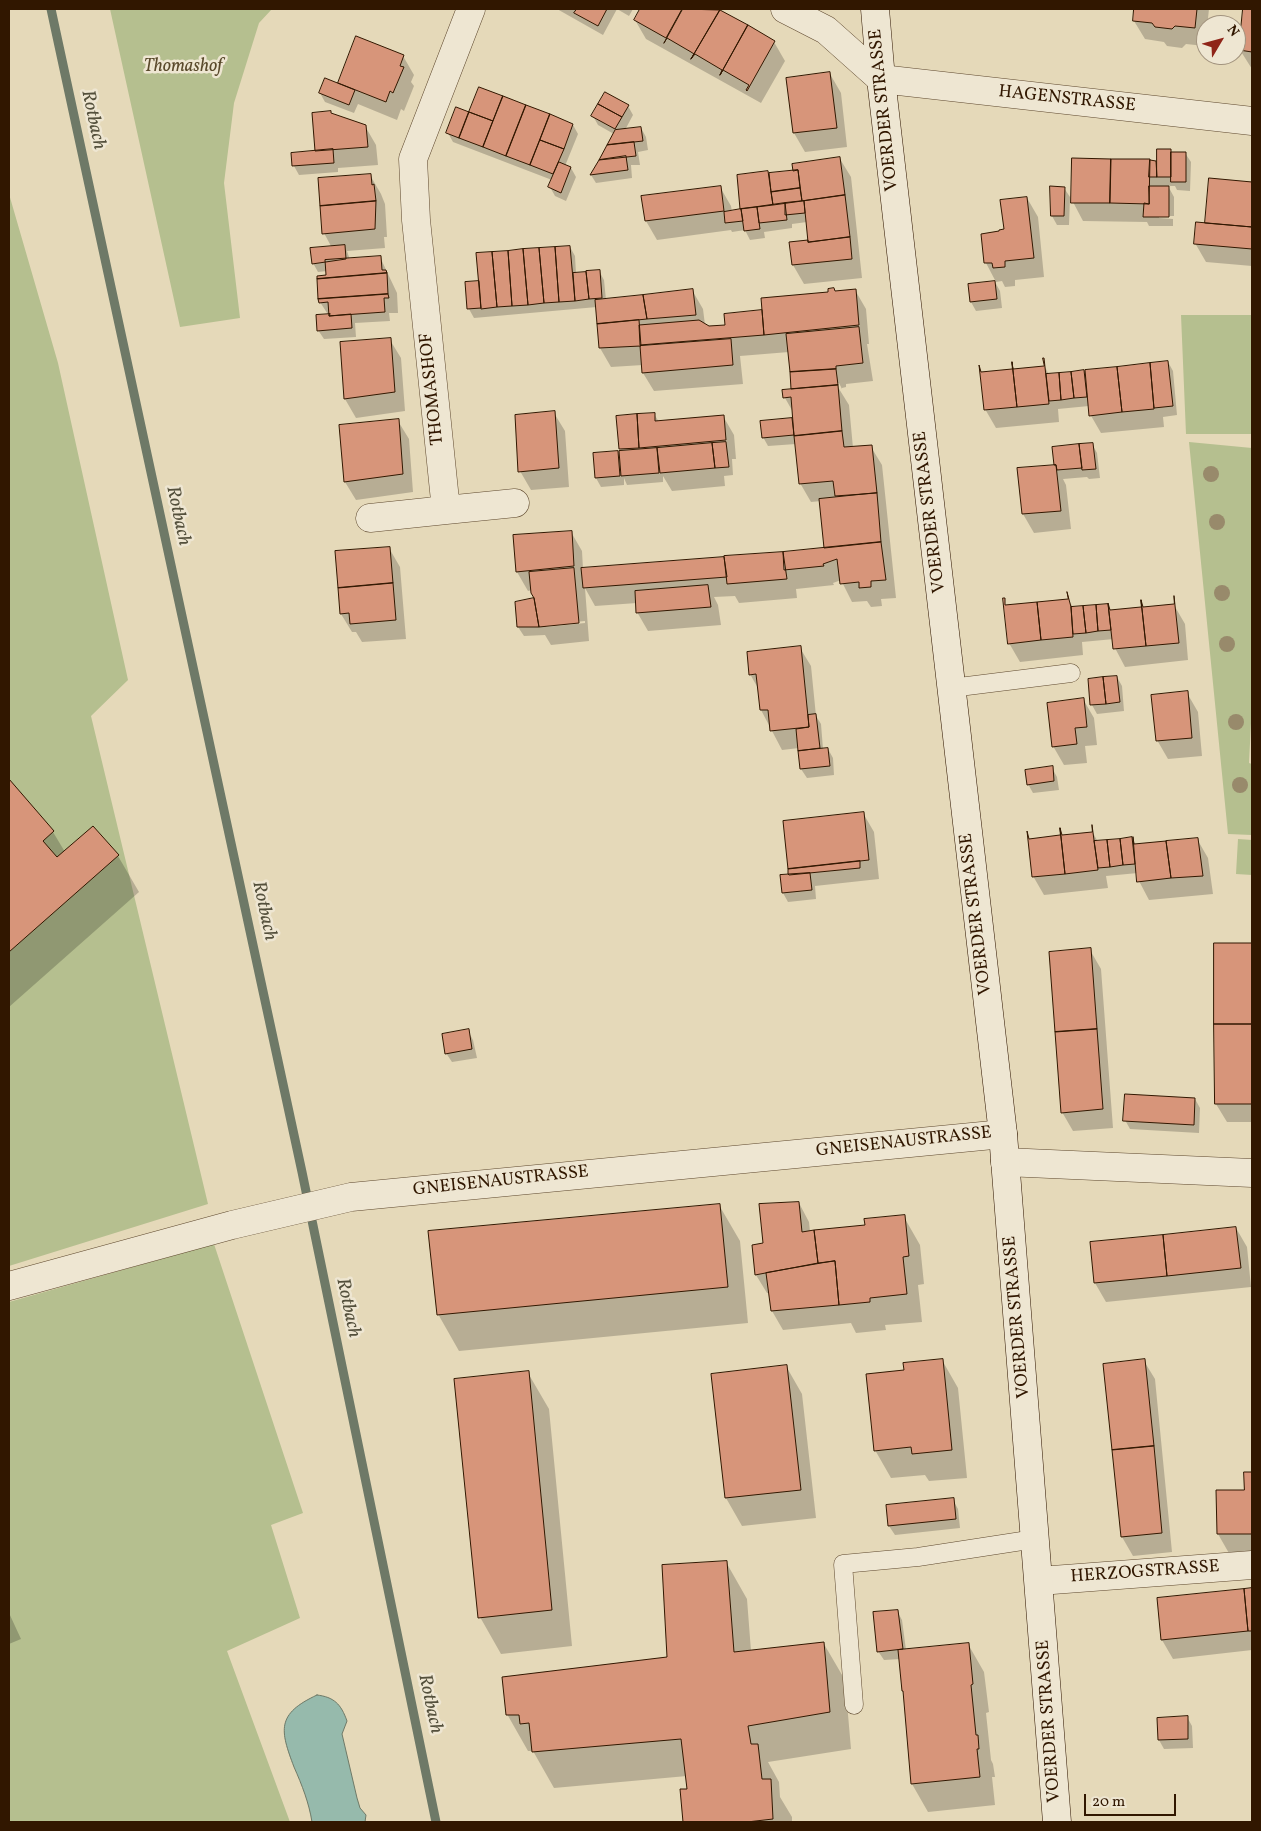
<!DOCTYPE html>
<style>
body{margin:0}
#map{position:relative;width:1261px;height:1831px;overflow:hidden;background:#e5d9b9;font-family:Vollkorn,serif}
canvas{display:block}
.frame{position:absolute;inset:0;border:10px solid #311700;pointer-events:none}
.north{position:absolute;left:1196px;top:15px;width:50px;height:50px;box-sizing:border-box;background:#eee6d2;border:1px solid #a2937e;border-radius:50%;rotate:53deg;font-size:14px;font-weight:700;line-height:20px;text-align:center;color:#311700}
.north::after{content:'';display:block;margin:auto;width:18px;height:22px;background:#8f2418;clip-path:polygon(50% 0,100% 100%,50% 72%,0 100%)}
.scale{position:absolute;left:1084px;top:1794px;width:92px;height:22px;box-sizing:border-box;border:2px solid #311700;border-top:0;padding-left:6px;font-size:15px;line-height:18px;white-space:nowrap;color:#311700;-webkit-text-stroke:4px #eee6d2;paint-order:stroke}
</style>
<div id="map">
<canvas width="1261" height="1831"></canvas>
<div class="frame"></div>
<div class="north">N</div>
<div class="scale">20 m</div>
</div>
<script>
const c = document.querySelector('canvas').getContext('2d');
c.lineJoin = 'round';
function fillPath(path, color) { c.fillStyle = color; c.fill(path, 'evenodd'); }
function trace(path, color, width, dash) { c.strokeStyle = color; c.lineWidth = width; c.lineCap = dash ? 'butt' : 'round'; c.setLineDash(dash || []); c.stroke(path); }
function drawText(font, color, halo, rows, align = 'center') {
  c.font = font + ' Vollkorn,serif'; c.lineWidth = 5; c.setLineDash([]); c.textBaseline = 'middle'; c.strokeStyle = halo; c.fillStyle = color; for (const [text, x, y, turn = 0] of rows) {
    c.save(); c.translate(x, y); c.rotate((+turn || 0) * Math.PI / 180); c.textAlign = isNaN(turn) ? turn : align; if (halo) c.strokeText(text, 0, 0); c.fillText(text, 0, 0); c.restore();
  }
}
const green = new Path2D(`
 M110,9h162l-13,14 -25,80 -10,80 16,135 -60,9z
 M9,194l49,169 70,317 -37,36 117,488 -199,62z
 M1181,315h71v119h-66z
 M1189,442l63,6v255l-3,60 3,1v71l-24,-1z
 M1238,839l14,1v35l-16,-1z
 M214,1244l89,269 -32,12 29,93 -73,33 63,171h-281v-520z`);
const water = new Path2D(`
 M317,1695c17,2 24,9 30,26l-5,13 15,64 3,10 6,7 -1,7h-53c-3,-19 -10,-37 -18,-55 -14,-37 -18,-53 23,-72z`);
const shadow = new Path2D(`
 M557,9h76l-4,7 -12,-7 -14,26z
 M642,9h73l59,33 11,19 -24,42 -115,-64 -11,-19z
 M1136,9h73l-4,37 -19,-2 -4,4 -15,-2 -3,-4 -19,-3 -11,-18z
 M1244,9h8v60l-12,-19z
 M403,56l11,19 -3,7 3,4 -10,25 -3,-2 -4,11 -39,-16 -4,9 -29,-11 -5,-9 21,-7 -2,-3z
 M830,74l11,19 6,54 -42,5 -11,-19 -6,-54z
 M480,88l93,37 5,9 -13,32 6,2 5,9 -10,24 -11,-5 -5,-9 2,-7 -99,-38 -5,-9 22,-19z
 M628,106l5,9 -8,15 16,-2 5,9 2,13 -10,2 2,13h-9l1,13 -36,5 -5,-8 23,-41 -16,-9 -5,-9z
 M331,114l34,12 11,19 2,20 -40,3v4l-39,3 -5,-9 -2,-12 25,-2z
 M1170,151l1,2h14l6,9 -1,29 -13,-1 -2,-4h-7l6,11v19h-15v2l14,1v7h-24l-2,-4 -64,-1 -10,-19 76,-41 9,1z
 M840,159l11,18 11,101 -58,6 -11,-19 -2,-21 18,-3 -2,-19 -15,2v4l-28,4 1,6 -15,2 -5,-10 -13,2 -1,-2 -74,10 -11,-19 74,-34 11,19 1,6 11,-2 -1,-2 26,-35v1l26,-2 -1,-7z
 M370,175l11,19 4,10 2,33h-3l1,11 -38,3 3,9 30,-3 17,36 1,20h-9l1,8 -35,2 1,14 -32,2 -6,-9 11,-14 -9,-14 7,-26v-5l-9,1 -5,-9 19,-15 -8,-15z
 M1210,179l42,4v83l-46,-4 -11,-19 11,-19z
 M1064,188l6,9 -1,28h-12l-5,-9z
 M1027,198l11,19 6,60 -29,3v6l-10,1 -3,-6 -6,1 -10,-19z
 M570,247l5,9 1,18 23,-3 5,9 2,20 86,-10 11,19 2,16 4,2 17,-1 38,-15 71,-19 20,-2 11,19 3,35h-2l6,37 -27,3v3l-4,1v1l-3,-6 -3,1 13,21 4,43 18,-1 11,18 14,133 -15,1 1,7 -11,1 -4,-6 -15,1 -11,-22 -8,3 1,2 -38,4 1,9 -58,5 -4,-7 -21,1 4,8 3,20 -73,6 -11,-19v-9l-42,3 -10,-18 4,53 -38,4 -6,-10 -21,1 -6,-9 18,-28 -4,-9 -4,1 -11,-19 -3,-36 57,-4 11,19 1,18 242,-20 -4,-48 -10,1 -11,-19 -4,-39 -28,2 -5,-9 28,-18 3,5 -1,-12 -8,-14 8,-8 -4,-38 -49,4 3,28 -89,7 -11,-18v-8l-32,2 -11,-19 -3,-41 -123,11 -5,-9 -3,-26 14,-1zM585,621v2l-39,4v-2z
 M995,282l5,9 2,17 -26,3 -5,-9z
 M390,340l11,18 4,53 -49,7 -11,-19 -4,-55z
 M1168,362l5,9 4,44 -14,2 1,10 -63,6 -11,-19 -1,-8 -31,3 1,13 -63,6 -11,-19 60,-42 4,8z
 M554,413l11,18 4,56 -38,3 -11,-19z
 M654,414l5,8 64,-6 11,19 2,24h-4l1,16 -9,1 1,10 -53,5 -9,-15v6l-36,3 -3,-7v7l-23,2 -5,-9 -2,-23 23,-3 4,7 1,-7 -2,-3z
 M398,421l11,18 4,53 -57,8 -11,-18z
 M1092,444l5,9 3,25 -11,1 -2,-2 -24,2 3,6 5,44 -37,4 -11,-19 32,-48 -2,-18z
 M389,548l11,19 6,72 -44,3 -6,-10h-4l-11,-18z
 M1069,600l4,8 35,-3 3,6 63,-6 11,19 3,36 -63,7 -10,-19 -1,-9 -32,3 1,13 -63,7 -11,-19z
 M800,648l11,18 5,50 5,8 2,25h5l5,9 1,17 -27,3 -6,-9 -2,-21 -17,2 -21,-40 -2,-20 -9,-16z
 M1117,677l5,9 2,25 -27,3 -5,-9z
 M1187,693l11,19 4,44 -34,3 -11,-19z
 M1083,699l11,19 3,27 -12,1 2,17 -23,2 -11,-19z
 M1052,768l5,9 2,13 -26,3 -5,-9z
 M9,781l44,51 12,20 53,4 21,36 -130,115z
 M863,813l11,19 5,47 -64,7 1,13 -28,3 -5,-9 7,-18z
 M1093,833l5,9 34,-3 4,6 61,-6 11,19 5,36 -64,6 -10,-19 -1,-8 -32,3 2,12 -64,7 -11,-19z
 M1215,944l37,1v177h-25l-11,-18z
 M1090,950l11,19 12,159 -40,3 -11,-19z
 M468,1031l5,9 4,18 -25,4 -6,-9z
 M1195,1099l5,9 -1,25 -69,-4 -5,-9z
 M799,1203l10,19 1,10 56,-6 38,-9 16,28 4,39 -6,1 4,37 -37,3 1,5 -30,3 -5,-10 -68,7 -11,-19 -2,-18h-3l-11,-18 9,-31z
 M719,1205l21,36 8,82 -289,28 -21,-37z
 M1236,1228l11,19 4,40 -145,15 -11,-19 -4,-40z
 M942,1360l16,28 9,90 -38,3 -4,-6 -34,3 -16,-28 30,-79z
 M1144,1361l11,18 17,173 -39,4 -11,-19z
 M786,1366l16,28 14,124 -74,8 -16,-28 -14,-123z
 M528,1373l21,36 23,237 -71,8 -21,-37z
 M1245,1473h7v89h-18l-16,-28 -1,-42 28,-1z
 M953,1500l5,9 2,19 -65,7 -6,-9z
 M726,1562l21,37 4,52 73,-7 21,36 6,69 -83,13 11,20 1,15 12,20v5h-108l-2,-32h7l-2,-14 -133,12 -21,-37h-5l-21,-37 162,-56z
 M1252,1589v61l-79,9 -11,-19 -4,-41z
 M897,1611l5,9 4,30 62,-6 16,28 5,40 -3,1 5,47 2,4 2,13h-3l3,28 -67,7 -16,-28 -7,-90 -2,-3 -3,-32 -16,1 -6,-9z
 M9,1613l12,26 -12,5z
 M1187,1717l5,9 1,22 -29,1 -5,-9z`);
const stream = new Path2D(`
 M51,9l251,1163 134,650`);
const building = new Path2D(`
 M577,9h30l-9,17 -24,-13z
 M640,9h42l-16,29 -32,-18z
 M683,9l37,1 -29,49 3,-5 -3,-2 -24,-14 -3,5z
 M1134,9h63l-2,19 -20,-2 -3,3 -17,-2 -3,-4 -19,-2z
 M1243,9h9v43l-13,-2z
 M720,10l28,15 -28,50 2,-5 -27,-16 -4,5z
 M748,25l27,16 -28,50 -1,-1 3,-5 -26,-15 -3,5z
 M356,36l48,19 -4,11 4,1 -11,26 -3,-2 -4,11 -48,-19z
 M830,72l7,56 -44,5 -7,-55z
 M325,78l30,12 -6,15 -30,-12z
 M479,87l24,9 -10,25 -24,-9z
 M605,92l24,13 -7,12 -24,-13z
 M503,96l23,9 -20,51 -23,-9z
 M598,104l24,13 -7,12 -24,-13z
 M526,105l24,9 -20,51 -24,-9z
 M456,107l13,5 -10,26 -13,-5z
 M331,111v2l35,12 2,22 -53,4 -3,-38z
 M469,112l24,9 -10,26 -24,-9z
 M550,114l23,10 -9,25 -24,-9z
 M641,127l2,14 -36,4 8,-15z
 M540,140l24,9 -11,25 -23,-9z
 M634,142l2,14 -37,4 8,-15z
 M333,149l1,14 -42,3 -1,-13z
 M1157,149h14v28h-14z
 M1171,152h15v30h-15z
 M626,156l2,14 -38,5 9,-15z
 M840,157l5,38 -43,6 -4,-31 -5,1 -1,-7z
 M1072,158l39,1 -1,44h-39z
 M1111,159h39l-1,45 -39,-1z
 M1150,160l6,1 1,16h-8z
 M559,162l12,5 -10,26 -13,-6z
 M798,170l2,18 -29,4 -2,-19z
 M768,171l5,34 -33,4 -3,-34z
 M371,174l1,11 2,-1 2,17 -56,5 -2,-28z
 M1209,178l43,4v45l-47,-4z
 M721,186l3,25 -79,10 -4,-25z
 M1050,186l15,1 -1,29h-13z
 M1149,186h20v31h-26l1,-14 5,1z
 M800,188l2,13 -29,4 -2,-13z
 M845,195l5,42 -42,5 -4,-41z
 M1027,197l7,61 -29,3v6l-12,1 -1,-5h-8l-3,-29 18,-3v-1l5,-1 -4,-29z
 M376,201l-1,28 -53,5 -2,-28z
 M804,201l1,12 -20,2v-12z
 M785,203l2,17 -28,3 -2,-16z
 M757,207l3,22 -16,2 -3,-22z
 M741,209l2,12 -18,2 -1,-11z
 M1196,222l56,5v22l-58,-5z
 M850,237l2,22 -60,6 -3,-23 19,-2v2z
 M345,245l1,14 -34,5 -2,-16z
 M570,246l5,55 -16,1 -4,-55z
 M555,247l4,55 -15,1 -5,-55z
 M539,248l5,55 -16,2 -5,-56z
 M523,249l5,56 -16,1 -4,-55z
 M508,251l4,55 -15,1 -5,-55z
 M492,252l5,55 -16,2 -5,-56z
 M381,256l1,14h4l1,3 -70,6v-3l9,-1 -1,-15z
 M600,270l2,28 -13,1 -3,-28z
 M586,272l3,27 -14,2 -2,-28z
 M387,273l1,21 -70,5 -1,-20z
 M479,281l2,27 -14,1 -2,-27z
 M995,281l2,18 -27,3 -2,-18z
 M834,288l1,3 21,-2 3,36 -95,10 -3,-37 67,-6v-3z
 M693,289l3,26 -49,4 -4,-24z
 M388,294l1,4h-5l1,14 -56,4 -1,-14 -9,1 -1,-4z
 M643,295l4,24 -50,5 -2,-24z
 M762,310l2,25 -124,10 -1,-20 60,-5 10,6 16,-1 -1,-11z
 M330,314l-1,2 22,-2 1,14 -35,3 -1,-16z
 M639,320l2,26 -42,2 -2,-24z
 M859,327l4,36 -27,3v3l-46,3 -4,-38z
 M391,338l4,54 -51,7 -4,-57z
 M731,339l2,26 -91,8 -2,-27z
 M1043,358h1l5,46 -32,3 -5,-45 1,7 31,-3z
 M1168,361l5,45 -19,2 -4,-45z
 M1012,362l5,45 -33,3 -5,-45 2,7 31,-3z
 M1150,363l4,46 -32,3 -5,-45z
 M1117,367l5,45 -33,4 -4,-46z
 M836,369l2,16 -47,4 -1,-17z
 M1084,370l3,27 -13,1 -3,-26z
 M1071,372l3,26 -13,2 -2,-27z
 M1059,373l2,27 -12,1 -3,-27z
 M838,385l4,46 -48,5 -3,-39 -8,1 -1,-8z
 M555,411l4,57 -41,4 -3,-57z
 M655,413v8l69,-6 2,25 -87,8 -2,-34z
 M637,414l2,34 -20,1 -3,-33z
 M792,418l2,17 -32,3 -2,-17z
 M399,419l4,55 -59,8 -5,-57z
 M842,431l2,16 28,-2 5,48 -42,3 -2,-15 -34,3 -5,-48z
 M726,442l3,25 -14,1 -3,-25z
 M712,443l3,25 -55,5 -3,-25z
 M1093,443l3,26 -14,1 -3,-26z
 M1079,444l3,24 -25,2 -1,-5h-2l-2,-18z
 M657,448l2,25 -38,3 -2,-25z
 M618,451l2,25 -25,2 -2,-25z
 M1056,465l5,46 -39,3 -5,-46z
 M877,493l4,49 -57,6 -5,-49z
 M572,531l2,35 -58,6 -3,-37z
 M881,542l5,38 -15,1v6l-12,1v-6l-19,2 -3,-25 -14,5 1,2 -40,4 -1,-18z
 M390,547l3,36 -55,5 -3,-37z
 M783,552l4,27 -60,5 -3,-28z
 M724,557l3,20 -144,11 -2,-20z
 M574,568l5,55 -40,4 -5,-29 -3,-5 -2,-21z
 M393,583l3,37 -46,4 -1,-11 -9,1 -2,-26z
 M708,585l3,22 -75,6 -1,-22z
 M1067,592l4,15 2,30 -32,3 -4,-38 31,-3z
 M1174,596l5,47 -33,3 -5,-46 2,7 31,-3z
 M534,598l5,29h-22l-2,-25z
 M1003,598h2v7l32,-3 4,38 -33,4z
 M1141,600l5,46 -33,3 -5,-46 2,7 31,-3z
 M1108,604l3,26 -13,1 -2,-26z
 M1096,605l2,26 -12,2 -3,-27z
 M1083,606l3,27 -13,1 -2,-27z
 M801,646l8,81 -39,4 -2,-21h-8l-4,-36 -7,1 -2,-23z
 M1117,676l3,26 -14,2 -3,-27z
 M1103,677l3,27 -16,1 -2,-26z
 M1188,691l4,47 -36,3 -5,-46z
 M1084,698l3,29 -12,1 2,16 -25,3 -5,-44z
 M816,714l4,34 -22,3 -2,-22 13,-2 -1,-12z
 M828,748l2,18 -30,3 -2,-18z
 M1053,766l1,15 -27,4 -2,-15z
 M9,779l45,52 -11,10 14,16 36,-31 26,29 -110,97z
 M864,812l5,48 -81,9 -5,-48z
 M1092,825l6,45 -33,4 -5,-46 2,7 30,-3z
 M1060,828l5,46 -33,3 -5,-46 2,8 31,-4z
 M1132,837l3,27 -12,1 -3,-26z
 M1133,837l1,7 32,-3 5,37 -34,4z
 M1198,838l5,38 -32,2 -5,-37z
 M1120,839l3,26 -13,2 -3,-27z
 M1107,840l3,27 -12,1 -4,-27z
 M860,861v7l-71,7 -1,-1v-5z
 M810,873l2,17 -30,3 -2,-18z
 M1214,943h38v81h-38z
 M1091,948l6,81 -42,3 -6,-80z
 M1214,1024h38v80h-37z
 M469,1029l3,20 -27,5 -3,-20z
 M1097,1029l6,80 -42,4 -6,-81z
 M1125,1094l70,4 -1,27 -71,-4z
 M799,1202l3,30 12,-2 4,33 -63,12 -3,-30 11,-2 -4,-39z
 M720,1204l8,83 -291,28 -9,-84z
 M905,1215l4,41 -6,1 4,37 -37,4v4l-31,3 -4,-44 -17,2 -4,-33 51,-5 -1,-6z
 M1236,1227l5,41 -74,8 -4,-41z
 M1163,1235l4,41 -73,7 -4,-41z
 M835,1261l4,44 -68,6 -5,-38z
 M943,1359l9,91 -40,4 -1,-7 -37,4 -8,-77 38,-4 -1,-7z
 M1145,1359l9,87 -42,4 -9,-86z
 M787,1365l14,125 -76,8 -14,-124z
 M529,1371l23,239 -74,8 -24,-239z
 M1154,1446l8,87 -41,4 -9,-87z
 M1244,1472h8v62h-35l-1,-44h28z
 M954,1498l2,21 -68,7 -2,-21z
 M727,1561l7,91 90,-10 6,70 -82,14 3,18h7l4,35h9l2,40 -26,3h-64l-3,-33h7l-6,-50 -149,13 -3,-29 -9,1 -1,-9h-13l-4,-38 165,-20 -5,-92z
 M1252,1588v43h-4l-4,-42z
 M1244,1589l4,42 -87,9 -4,-42z
 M898,1610l5,39 -26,3 -4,-40z
 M969,1643l4,41 -2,1 5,50h2l1,14h-2l3,28 -69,7 -8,-93h-1l-4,-41z
 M1188,1716v23l-30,1 -1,-22z`);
const service = new Path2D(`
 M951,688l120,-15
 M854,1705l-11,-141 75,-7 117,-18`);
const minor = new Path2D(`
 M471,9l-58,150 3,61 30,290 69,-7
 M785,9l41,21 55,49 371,42
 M370,518l76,-8
 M1005,1162l247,11
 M9,1286l223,-61 119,-28 652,-63
 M1039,1581l213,-16`);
const secondary = new Path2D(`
 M875,9l6,70 122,1055 54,688`);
const trees = [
 [1211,474],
 [1217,522],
 [1222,593],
 [1227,644],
 [1236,722],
 [1240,785]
];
const parkNames = [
 ["Thomashof",183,68]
];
const streetNames = [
 ["HAGENSTRASSE",1067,100,6],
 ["VOERDER STRASSE",885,110,-96],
 ["THOMASHOF",433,389,-96],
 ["VOERDER STRASSE",931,512,-97],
 ["VOERDER STRASSE",977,914,-97],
 ["GNEISENAUSTRASSE",904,1143,-6],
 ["GNEISENAUSTRASSE",501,1182,-6],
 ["VOERDER STRASSE",1018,1317,-95],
 ["HERZOGSTRASSE",1145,1573,-4],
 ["VOERDER STRASSE",1050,1721,-94]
];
const waterNames = [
 ["Rotbach",92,120,78],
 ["Rotbach",177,516,78],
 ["Rotbach",263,911,78],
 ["Rotbach",347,1308,78],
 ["Rotbach",429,1704,78]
];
fillPath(green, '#b5bf8f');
fillPath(water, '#96baac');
trace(water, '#6e7967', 1);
fillPath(shadow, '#0003');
trace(stream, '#6e7967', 9);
fillPath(building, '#d7957a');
trace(building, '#311700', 1);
trace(service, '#5e482e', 19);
trace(minor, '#5e482e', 29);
trace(secondary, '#311700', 29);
trace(service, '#eee6d2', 18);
trace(minor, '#eee6d2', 28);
trace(secondary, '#eee6d2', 28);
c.fillStyle = '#988a6b';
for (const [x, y] of trees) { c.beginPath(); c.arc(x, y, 8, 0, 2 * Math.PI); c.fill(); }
drawText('italic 18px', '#59492b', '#eee6d2', parkNames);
drawText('18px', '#311700', '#eee6d2', streetNames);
drawText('italic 19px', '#54503c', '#eee6d2', waterNames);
</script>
